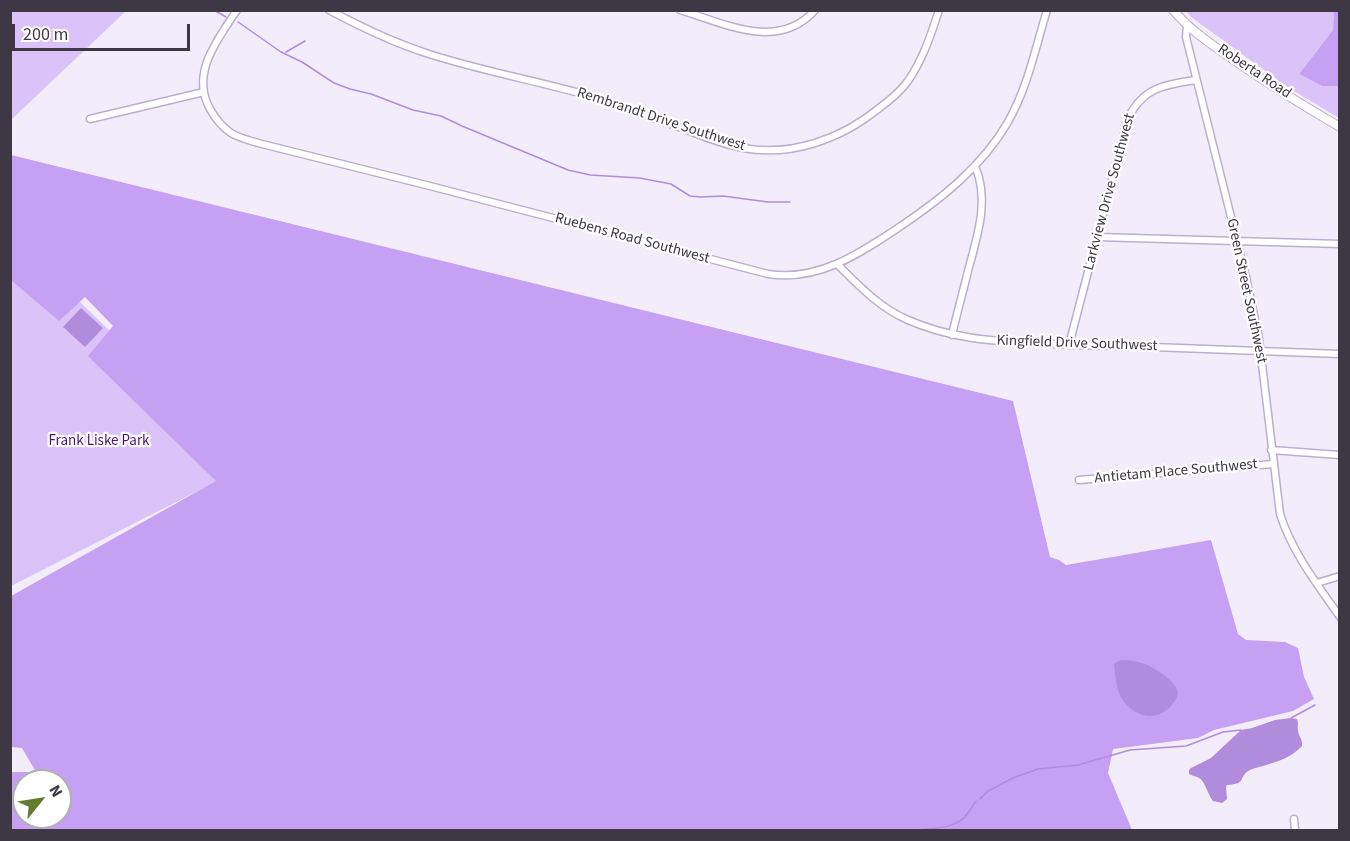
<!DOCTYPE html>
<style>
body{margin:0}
#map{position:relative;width:1350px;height:841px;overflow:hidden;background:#f3edfb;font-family:"Source Sans 3",sans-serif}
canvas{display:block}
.frame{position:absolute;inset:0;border:12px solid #3e3845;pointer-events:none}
.north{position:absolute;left:12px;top:769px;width:60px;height:60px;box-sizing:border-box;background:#fff;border:2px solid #b2afb5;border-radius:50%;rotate:60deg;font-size:16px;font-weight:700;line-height:24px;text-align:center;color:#3e3845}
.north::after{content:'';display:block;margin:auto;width:21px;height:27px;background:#637b2d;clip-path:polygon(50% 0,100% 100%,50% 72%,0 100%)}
.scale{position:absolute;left:12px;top:24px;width:178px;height:27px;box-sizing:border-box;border:3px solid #3e3845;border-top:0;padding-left:8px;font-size:18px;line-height:21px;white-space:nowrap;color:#3e3845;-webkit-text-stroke:4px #fff;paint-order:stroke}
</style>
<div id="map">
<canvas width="1350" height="841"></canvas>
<div class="frame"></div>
<div class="north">N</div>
<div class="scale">200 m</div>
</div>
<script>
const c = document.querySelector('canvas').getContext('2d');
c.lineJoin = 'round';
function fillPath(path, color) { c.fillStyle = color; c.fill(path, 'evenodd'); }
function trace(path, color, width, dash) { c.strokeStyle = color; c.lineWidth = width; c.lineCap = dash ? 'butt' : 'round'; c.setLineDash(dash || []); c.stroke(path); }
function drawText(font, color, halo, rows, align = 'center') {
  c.font = font + ' "Source Sans 3",sans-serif'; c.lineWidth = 4.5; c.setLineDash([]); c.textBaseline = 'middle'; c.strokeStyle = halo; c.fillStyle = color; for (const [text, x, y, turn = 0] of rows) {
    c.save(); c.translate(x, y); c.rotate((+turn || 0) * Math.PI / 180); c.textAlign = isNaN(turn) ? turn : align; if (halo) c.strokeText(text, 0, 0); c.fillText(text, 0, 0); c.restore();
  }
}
const green = new Path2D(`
 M11,10h115v1l-115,109z
 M1186,11h148l-1,19 -34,44 23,12h17v32l-50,-30 -98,-71z
 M11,230l73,76 165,159 -238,121z`);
const forest = new Path2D(`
 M1334,11h5v75h-17l-23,-12 34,-44z
 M11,155l1002,246 37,156 9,3 7,5 145,-25 27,94 8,6 39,2 13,6 6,29 10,22 -21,12 -79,19 -16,8 -85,11 -5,24 24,57h-1121v-58h25l-14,-24 -11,-1v-151l205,-115 -128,-125 25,-30 -28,-29 -26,24 -48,-41zM24,781h36v36h-36z`);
const water = new Path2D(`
 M81,308l22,20 -18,19 -22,-20z
 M1121,660c17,0 30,5 43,15 5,4 14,12 14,18 0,4 -4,9 -6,12 -15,17 -35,13 -48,-3 -8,-10 -8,-24 -10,-36l1,-3z
 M1291,718l6,1c2,5 0,7 1,12 1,6 5,9 4,15 -11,12 -24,15 -39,20 -4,1 -9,2 -13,4 -13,7 -2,14 -23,15l-1,2 1,12 -5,4 -9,-2c-5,-6 -8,-20 -14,-23 -3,-2 -7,-2 -10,-4v-4l2,-2 20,-10 30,-28 11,-2 23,-8z`);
const stream = new Path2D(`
 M214,10l12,7
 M238,22l43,30 21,10 32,21 16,6 21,5 42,16 28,6 21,10 106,44 22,5 50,3 31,6 19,12 11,1 22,-1 45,6h22
 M286,52l19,-11
 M1291,718l24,-13
 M980,799l8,-8 25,-13 25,-9 40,-4 52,-15 56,-4 37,-14 18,-2v2
 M911,830h2
 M918,830c17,-2 39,-1 50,-17 3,-4 5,-8 8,-12`);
const minor = new Path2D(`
 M237,10c-19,29 -47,63 -27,99 5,9 12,18 21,24 8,5 18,7 27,10l172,43 338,88c49,8 91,-20 130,-46 42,-28 84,-61 110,-106 20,-36 27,-72 39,-112
 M329,10c32,17 65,33 100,44 50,16 103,26 154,40 33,10 66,23 99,34 20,8 40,16 61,20 48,9 98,-9 135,-39 11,-8 22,-17 30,-28 15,-22 23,-46 31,-71
 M680,10c44,13 98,42 135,0
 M1187,26l-1,11 60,240 13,62 21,175c12,38 37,70 60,103
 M90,119l114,-27
 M1097,237l243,7
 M837,264c22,22 43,44 71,56 41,18 82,21 125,23 31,2 61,3 92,3 71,2 143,5 215,8
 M952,335c5,-22 11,-43 16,-64 9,-34 22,-71 7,-105
 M1069,345l59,-227c16,-31 36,-33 68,-38
 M1271,450l69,5
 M1079,480l194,-16
 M1317,583l23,-7
 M1294,819l1,11`);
const tertiary = new Path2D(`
 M1173,10c19,22 38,34 61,50 34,24 70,46 106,67`);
const streetNames = [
 ["Roberta Road",1254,72,34],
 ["Rembrandt Drive Southwest",661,120,18],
 ["Larkview Drive Southwest",1110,192,-75],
 ["Ruebens Road Southwest",632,239,15],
 ["Green Street Southwest",1246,291,78],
 ["Kingfield Drive Southwest",1077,344,2],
 ["Antietam Place Southwest",1176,472,-5]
];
const parkNames = [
 ["Frank Liske Park",99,442]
];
fillPath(green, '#dac3f8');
fillPath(forest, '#c6a0f3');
fillPath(water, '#b18cdd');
trace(stream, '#b18cdd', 1.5);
trace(minor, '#bcaece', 9);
trace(tertiary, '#bcaece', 10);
trace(minor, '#fff', 6);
trace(tertiary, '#fff', 8);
drawText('15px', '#3e3845', '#fff', streetNames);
drawText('15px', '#4c1676', '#fff', parkNames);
</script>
